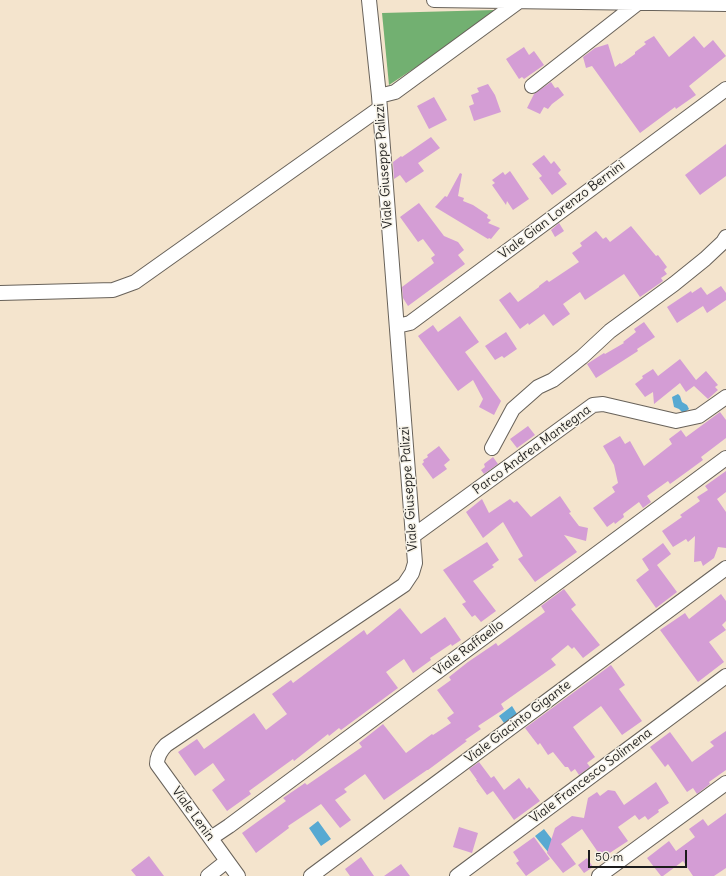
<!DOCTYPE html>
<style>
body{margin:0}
#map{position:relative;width:726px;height:876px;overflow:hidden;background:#f4e4cd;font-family:Delius,sans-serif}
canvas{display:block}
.scale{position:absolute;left:588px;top:850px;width:99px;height:18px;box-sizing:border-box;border:2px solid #1c1c1c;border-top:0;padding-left:5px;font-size:12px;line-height:14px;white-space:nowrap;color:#1c1c1c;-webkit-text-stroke:3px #f7f3e8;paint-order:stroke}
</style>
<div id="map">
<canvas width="726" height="876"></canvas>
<div class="scale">50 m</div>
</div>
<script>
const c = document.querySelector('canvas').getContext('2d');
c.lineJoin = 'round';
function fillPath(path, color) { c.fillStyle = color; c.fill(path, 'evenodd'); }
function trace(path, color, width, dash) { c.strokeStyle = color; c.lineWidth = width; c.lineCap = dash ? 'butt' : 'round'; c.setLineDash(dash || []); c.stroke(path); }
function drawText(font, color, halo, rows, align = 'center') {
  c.font = font + ' Delius,sans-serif'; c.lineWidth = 3; c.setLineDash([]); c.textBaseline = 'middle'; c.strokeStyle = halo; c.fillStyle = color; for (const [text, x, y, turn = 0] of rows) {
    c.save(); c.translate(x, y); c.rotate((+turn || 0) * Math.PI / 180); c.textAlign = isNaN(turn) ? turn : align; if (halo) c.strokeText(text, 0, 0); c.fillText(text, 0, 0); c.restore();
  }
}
const forest = new Path2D(`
 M495,10l-3,7 -103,68 -7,-72z`);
const water = new Path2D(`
 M678,394l2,2 2,6 5,3 2,4 -4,3h-3l-3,-3 -5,-2 -2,-10z
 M512,706l5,8 -13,9 -5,-7z
 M318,821l13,18 -10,7 -12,-18z
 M544,829l13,17 -9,6 -13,-16z`);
const building = new Path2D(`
 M654,36l15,21 25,-21 10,12 9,-8 13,16 -37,30 7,9 -20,14 -1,-2 -35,26 -48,-67 -6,2 -3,-11 12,-9 13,-4 7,23 5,-4 1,1 14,-10v-2l11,-8 -2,-2z
 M524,47l5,8 5,-4 10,14 -20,14 -2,-2 -3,2 -13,-20z
 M551,82l4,6 3,-1 6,8 -12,9 -4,5 -4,-2 -4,7 -13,-6 7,-14z
 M488,84l7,11 6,17 -27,9 -5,-15 5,-2 -3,-9 8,-3 -2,-4z
 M434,97l13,23 -18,9 -12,-23z
 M431,137l9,11 -22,15 6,8 -18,12 -6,-8 -6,4 -1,-17 8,-6 1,1z
 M726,144v32l-26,19 -15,-20z
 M544,155l7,9 3,-3 7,9 -3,3 9,11 -15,11 -13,-17 3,-2 -10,-12z
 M510,171l19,28 -16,11 -6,-9 -1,4 -14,-20 3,-2 -3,-3 11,-8 2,3z
 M460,173l2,1 -4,22 6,2 -1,3 10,4 15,10 -1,3 4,2 -3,3 12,5 -9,11 -2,-1 -1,1 -53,-32 10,-11 2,1z
 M419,203l25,33 14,6 6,8 -6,5 7,9 -57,42 -5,-8 -1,-11 32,-24 -3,-5 4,-3 -12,-16 -5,3 -18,-25z
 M559,223l5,8 -9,6 -4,-7z
 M631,226l25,30 2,-1 9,12 -3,3 3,4 -6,4 2,3 -23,16 -16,-23 -39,26 -5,-8 -17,12 7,10 -17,12 -9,-12 -15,11 -1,-2 -8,6 -21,-29 11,-8 8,10 21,-15v-1l8,-6 2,2 30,-20 -7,-9 10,-7 -2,-3 16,-12 7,8 3,-2 4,5z
 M721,286l5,7v7l-19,13 -4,-7 -26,17 -10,-16 24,-16 1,2 9,-6 6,8z
 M460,316l19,26 -14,10 36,49 -7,14 -15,-8 4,-8 -10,-19 -15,11 -40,-55 15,-11 5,7z
 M644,322l11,15 -18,12 1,2 -42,27 -9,-14 17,-11 1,1 19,-11 -1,-1 13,-10 -2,-3z
 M506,332l11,17 -13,9 -2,-2 -7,4 -10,-14z
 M680,359l16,21 10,-9 12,14 -3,2 3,3 -10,9 -14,-13 -8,6 -6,-9 -26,21 -1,-12 -8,5 -10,-13 8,-6 -1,-2 11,-7 5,7z
 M720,412l6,8v18l-25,19 2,3 -15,11 -18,13 -2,-3 -21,15 4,6 -8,6 -4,-6 -16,12 1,3 -9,7 -1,-2 -7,5 -14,-19 22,-16 -3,-5 6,-4 -4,-18 -11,-19 17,-10 5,8 5,-3 14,25 28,-22 -3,-5 12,-9 5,7z
 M528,426l7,9 -18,13 -7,-9z
 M439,446l11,14 -6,5 3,4 -14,10 -11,-15 2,-2 -1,-2 5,-3 -1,-2z
 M493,457l5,7 -14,10 -3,-4 4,-3 -1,-3z
 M726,471v21l-9,7 9,13v36l-8,-1 -4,11 -11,8 -2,-5 -7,1 1,-26 -7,6 -2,-3 -13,8 -11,-16 20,-14 -2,-2 20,-14 -3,-4 11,-7 -3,-4z
 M560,496l11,16 -2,1 10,13 9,2 -2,13 -22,-6 13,17 -42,30 -17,-23 5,-3 -20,-34 -20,16 -17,-26 16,-13 7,14 21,-14 4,4 3,-2 14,16z
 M487,542l12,18 -7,5 2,2 -21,14 23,30 -15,11 -6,-7 -3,2 -10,-13 4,-2 -23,-32z
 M663,543l8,11 -14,11 20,27 -21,16 -20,-28 13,-10 -7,-11z
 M564,589l12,16 -5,4 29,36 -17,13 -9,-11 -2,2 -4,-4 -17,14 5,6 -55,39 3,5 -26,17 3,3 -16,11 2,1 -39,29h-1l-43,30 -19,-26 -21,15 3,3 -12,8 16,20 -11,8 -19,-24 -33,22 1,2 -33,25 -14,-20 44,-32 -3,-3 22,-15 2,2 55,-38 -3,-4 24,-19 23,29 26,-19 1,1 18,-12 -4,-5 7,-5 -17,-23 14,-10 -2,-3 19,-15 28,-19 2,3 47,-34 -4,-6z
 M721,594l5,7v20l-4,4 4,5 -17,12 15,20 -26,20 -38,-52 25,-17 4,6z
 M400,608l21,26 24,-17 16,23 -9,6 -1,-2 -21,14 1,2 -18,13 -9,-14 -18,13 12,16 -57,42 -2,-2 -10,8 -1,-2 -34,27 -1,-2 -44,32 2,3 -24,17 -15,-21 13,-10 -12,-17 -18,13 -17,-24 19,-13 7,10 50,-36 12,17 21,-16 -15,-20 19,-14 2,3 71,-53 3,5z
 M611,665l14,20 -6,4 23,32 -20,14 -21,-29 -28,21 22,30 -8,6 3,4 -11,8 -4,-6 -4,3 -3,-5h-3l-12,-15 -5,3 -8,-12 -2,2 -13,-17z
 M726,731v39l-17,12 1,2 -13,10 -4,-6 -6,4 -19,-28 -3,3 -15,-20 20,-15 22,30 22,-16 -4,-4z
 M479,762l12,16 3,-2 10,14 15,-12 8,11 2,-2 11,14 -26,19 -21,-29 -6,4 -11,-15h1l-8,-11z
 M656,782l13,21 -11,7 1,2 -11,8 -3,-4 -6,4 -4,-5 -17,12 10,14 -26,17 -20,-29 -21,15 15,20 -13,9 -16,-20 8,-25 17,-12 12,2 4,-20 9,-6 3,4 8,-6 7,1 9,14z
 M726,813v55l-12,8h-21l-10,-15 -20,15h-2l-14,-18 22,-17 7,10 19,-14 -6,-8 14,-10 5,7z
 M459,827l19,6 -6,20 -19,-6z
 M534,837l16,22 -24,17 -10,-13 3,-2 -6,-9z
 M149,856l15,20h-28l-5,-6z
 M361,857l13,19h-24l-5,-7z
 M587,858l6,9 -9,6 -6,-8z
 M401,864l9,12h-26z`);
const street = new Path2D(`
 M434,0l292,4
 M532,86l106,-83
 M379,96l16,-4 123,-90
 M0,293l113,-3 22,-8 245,-174
 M397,326l13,-3 316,-234
 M492,448l21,-39 25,-22 15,-7 29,-23 28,-26 64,-47 31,-25 18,-17 3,-5
 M413,536l180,-131 10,-1 73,17 23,-5 27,-19
 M211,838l18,-12 497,-368
 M208,876l19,-15
 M238,876l-81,-112c0,-8 3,-13 9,-19l238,-160 8,-12 3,-10 -36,-467 -10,-96
 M311,876l415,-308
 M457,876l269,-200
 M599,876l127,-93`);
const streetNames = [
 ["Viale Giuseppe Palizzi",384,166,-94],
 ["Viale Gian Lorenzo Bernini",562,210,-37],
 ["Parco Andrea Mantegna",532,450,-36],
 ["Viale Giuseppe Palizzi",409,489,-94],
 ["Viale Raffaello",469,648,-37],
 ["Viale Giacinto Gigante",518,722,-37],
 ["Viale Francesco Solimena",591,776,-37],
 ["Viale Lenin",193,814,54]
];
fillPath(forest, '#72b071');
fillPath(water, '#57a9d2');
fillPath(building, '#d49dd5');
trace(street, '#68625a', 16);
trace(street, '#fff', 14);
drawText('13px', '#1c1c1c', '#f7f3e8', streetNames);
</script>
